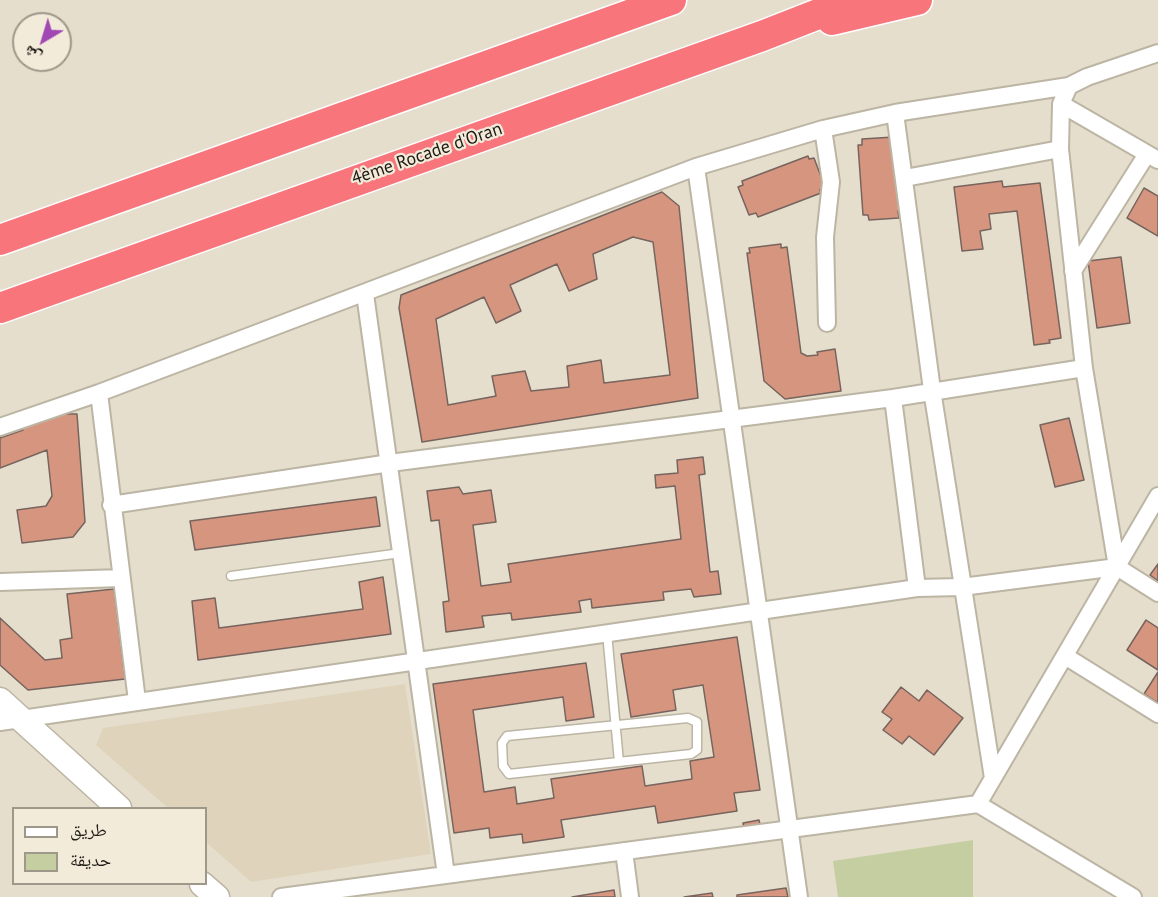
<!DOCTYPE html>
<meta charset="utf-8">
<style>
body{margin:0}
#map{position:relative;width:1158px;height:897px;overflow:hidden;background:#e6decd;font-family:"PT Sans","Noto Naskh Arabic",sans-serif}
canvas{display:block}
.legend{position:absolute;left:12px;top:807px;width:195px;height:78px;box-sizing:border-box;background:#f3ebda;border:2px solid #9e988b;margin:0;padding:8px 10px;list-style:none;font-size:18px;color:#1e1b15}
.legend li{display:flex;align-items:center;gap:12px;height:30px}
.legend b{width:30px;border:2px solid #9e988b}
.north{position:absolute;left:12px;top:12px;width:60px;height:60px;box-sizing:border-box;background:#f3ebda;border:2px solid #9e988b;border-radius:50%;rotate:218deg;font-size:16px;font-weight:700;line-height:24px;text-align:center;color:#1e1b15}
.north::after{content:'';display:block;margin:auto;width:21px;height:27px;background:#a148b4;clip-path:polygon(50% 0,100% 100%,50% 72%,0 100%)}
</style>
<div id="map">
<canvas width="1158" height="897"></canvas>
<ul class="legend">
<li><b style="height:8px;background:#fff"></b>طريق</li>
<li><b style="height:16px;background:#c4cea0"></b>حديقة</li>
</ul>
<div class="north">ش</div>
</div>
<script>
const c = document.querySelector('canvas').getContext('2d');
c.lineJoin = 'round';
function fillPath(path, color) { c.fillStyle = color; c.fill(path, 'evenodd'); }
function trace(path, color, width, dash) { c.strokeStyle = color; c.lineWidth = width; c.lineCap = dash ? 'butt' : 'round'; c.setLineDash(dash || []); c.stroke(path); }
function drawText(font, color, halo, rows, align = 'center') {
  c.font = font + ' "PT Sans",sans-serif'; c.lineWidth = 4.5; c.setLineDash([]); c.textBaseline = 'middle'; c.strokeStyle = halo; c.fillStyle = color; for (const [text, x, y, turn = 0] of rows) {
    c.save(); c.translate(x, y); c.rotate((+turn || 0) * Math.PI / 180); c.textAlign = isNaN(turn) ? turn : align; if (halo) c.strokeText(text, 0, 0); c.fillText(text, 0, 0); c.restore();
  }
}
const built = new Path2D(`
 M405,684l26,170 -180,28 -45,-40v-34h-38l-72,-63 7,-17z`);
const green = new Path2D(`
 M973,840v57h-135l-5,-36z`);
const building = new Path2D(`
 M894,137l9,74h-5l1,7 -30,2 -1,-5h-5l-5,-70h4v-6z
 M808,156l1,3 5,-1 11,29 -5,3 1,3 -63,24 -2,-4 -7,2 -11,-28 5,-2 -1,-4z
 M1002,181l1,6 37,-4 21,155 -12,2 1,3 -16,2 -17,-134 -28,3 2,15 -11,2 3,18 -21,2 -8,-64z
 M1144,188l14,8v40l-31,-18z
 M662,192l17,14 19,192 -276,44 -23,-134 2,-13zM633,237l20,5 17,133 -66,8 -3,-23 -34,6 2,21 -38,4 -6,-20 -33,5 4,20 -48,9 -12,-86 48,-22 12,26 25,-12 -11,-26 47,-21 12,27 28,-12 -4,-25z
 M781,244v4l6,-1 14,106 6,3 11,-1 -1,-3 18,-3 6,42 -56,8 -21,-18 -17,-128h3l-1,-5z
 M1121,257l9,66 -33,5 -9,-67z
 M64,414h13l8,108 -12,15 -51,6 -5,-33 29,-4 6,-10 -5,-46 -47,18v-30l23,-8 -1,-6z
 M1069,418l15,62 -29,7 -15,-62z
 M703,457l2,17 -6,1 11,97 8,-1 3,23 -27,3 -3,-8 -28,3 1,8 -72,8 -1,-9 -12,2 2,11 -69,8 -1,-7 -29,3 2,11 -38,5 -3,-30 6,-1 -10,-81 -8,1 -4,-30 32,-4 4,7 28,-4 5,32 -23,3 8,61 30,-4 -3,-18 173,-25 -6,-53 -19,2 -1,-13 23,-2 -1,-13z
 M376,497l4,29 -185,24 -5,-29z
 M1158,564v17l-8,-6z
 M383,577l8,57 -193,26 -6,-59 23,-3 4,30 144,-19 -4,-27z
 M114,589l11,90 -97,11 -28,-25v-47l45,42 17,-2 -2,-18 12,-2 -5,-44z
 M1146,620l12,8v42l-31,-20z
 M737,637l23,153 -26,3 3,18 -79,12 -3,-17 -94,14 3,17 -41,6 -1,-9 -32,4 -1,-10 -35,5 -21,-149 153,-21 8,54 -28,4 -3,-24 -90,13 11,82 31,-5 2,17 37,-6 -3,-19 91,-13 3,20 47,-7 -2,-18 24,-4 -11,-72 -30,5 3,20 -45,7 -10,-63z
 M1158,672v31l-14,-9z
 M901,687l18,14 8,-11 36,28 -29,37 -25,-19 -7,8 -19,-14 9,-11 -10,-7z
 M759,820l4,17 -17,3 -3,-17z
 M786,888l2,9h-51v-2z
 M614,890l1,7h-43z
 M712,893l1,4h-29z`);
const lane = new Path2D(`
 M231,576l170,-23
 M607,633l12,129
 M688,718l9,4v28l-6,4 -182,20 -6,-8 -1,-23 5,-7z`);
const street = new Path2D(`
 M1061,104l97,56
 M895,113l37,277 61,388
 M823,129l8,53 -6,55 2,86
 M696,167l103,730
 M905,178l155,-29
 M1073,271l74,-117
 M365,294l81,581
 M99,393l38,308
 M893,398l24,190
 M0,427l99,-34 597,-226 127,-38 72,-16 174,-27
 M111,505l279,-42 503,-65 191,-30
 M1117,567l-33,-199 -24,-219 1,-45 8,-18 18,-9 71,-24
 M0,582l121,-4
 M1065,656l93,58
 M0,722l917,-134 45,-1 155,-20 41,26
 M978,804l180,-308
 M624,851l6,46
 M281,897l697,-93 155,93`);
const secondary = new Path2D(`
 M0,700l119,108
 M202,884l15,13`);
const highway = new Path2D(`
 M832,20l85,-20
 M0,240l671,-240
 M0,308l762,-272 92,-36`);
const streetNames = [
 ["4ème Rocade d'Oran",427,154,-19]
];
fillPath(built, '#dfd4bb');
fillPath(green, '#c4cea0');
fillPath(building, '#d6957e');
trace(building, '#76645e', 1.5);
trace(lane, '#bcb5a4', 11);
trace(street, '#bcb5a4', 20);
trace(secondary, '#bcb5a4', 27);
trace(highway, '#fff', 33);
trace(lane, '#fff', 8);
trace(street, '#fff', 16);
trace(secondary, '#fff', 24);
trace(highway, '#f7757b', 30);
drawText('18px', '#1e1b15', '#f3ebda', streetNames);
</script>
